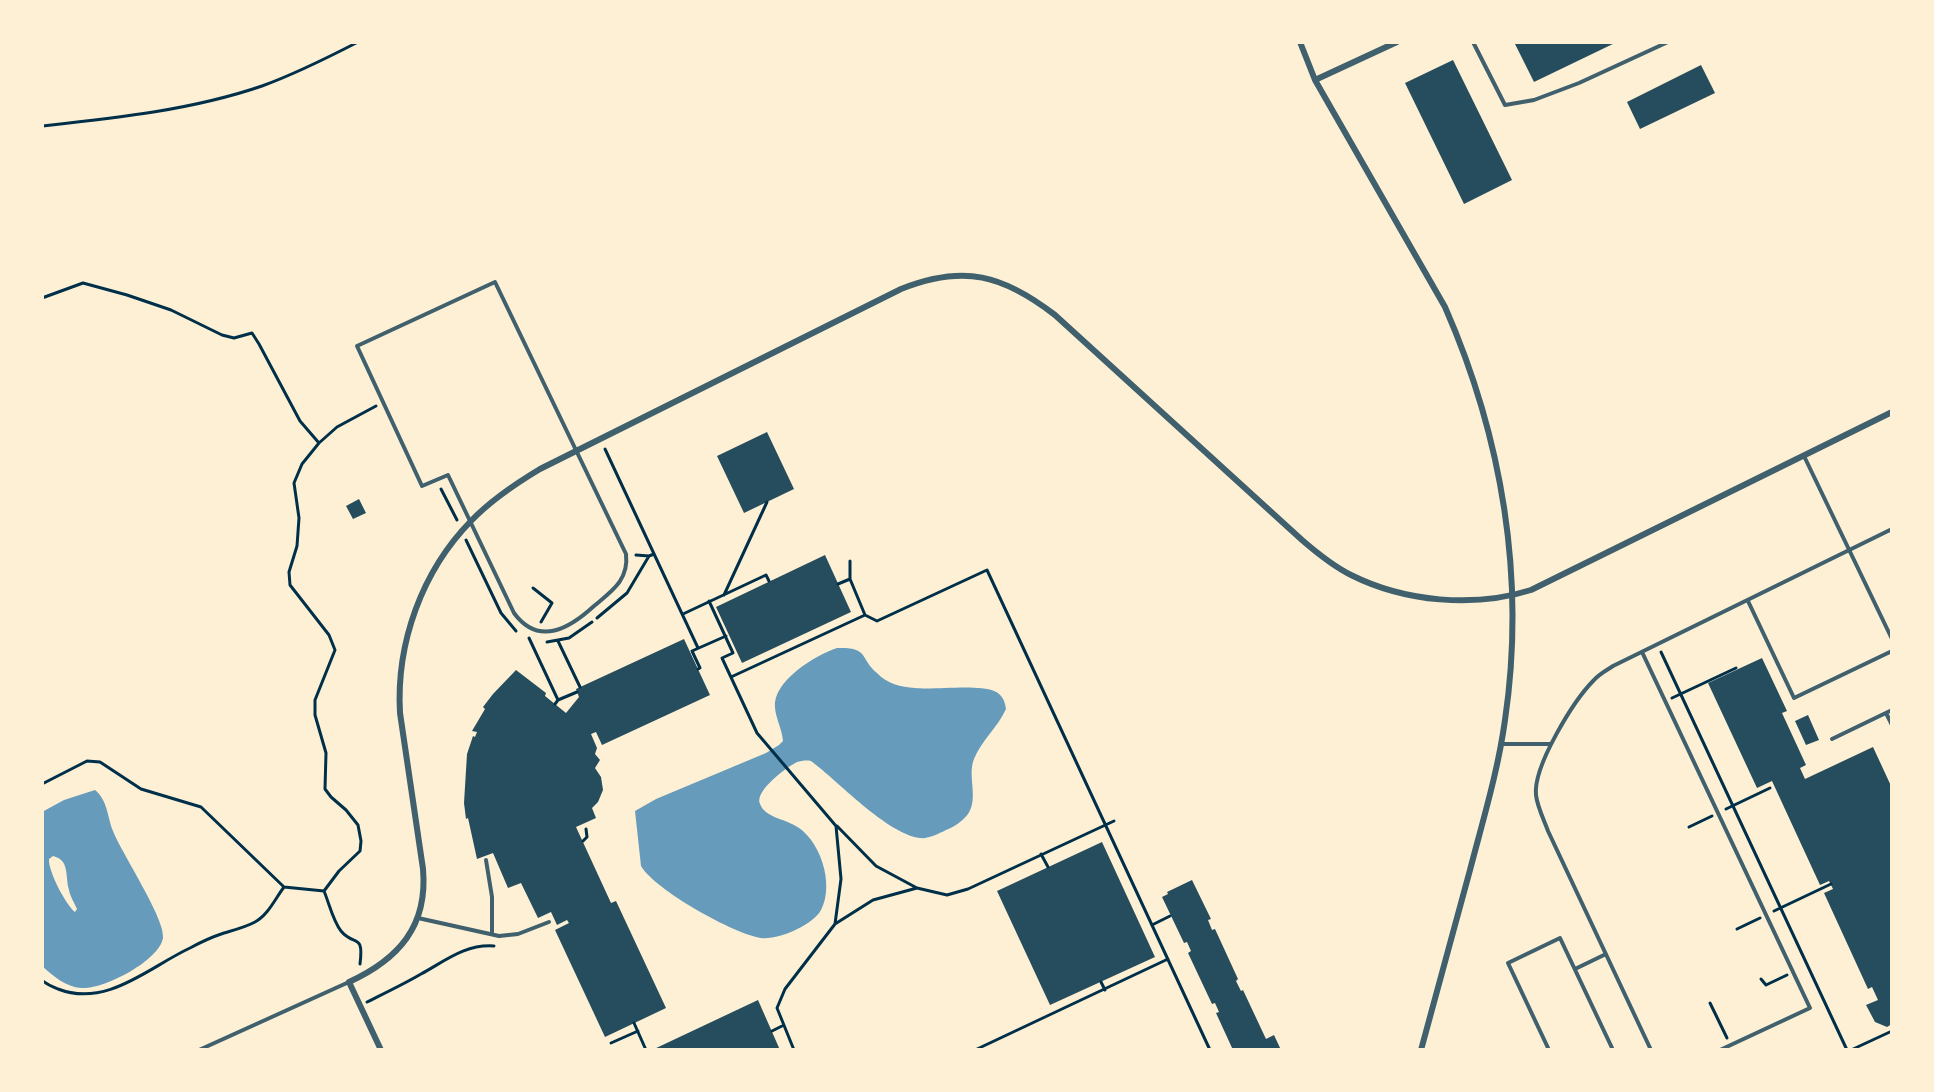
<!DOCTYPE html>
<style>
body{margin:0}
#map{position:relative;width:1934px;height:1092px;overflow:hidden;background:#fdf0d5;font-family:"Alegreya Sans",sans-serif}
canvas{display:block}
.frame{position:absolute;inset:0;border:44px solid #fdf0d5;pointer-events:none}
</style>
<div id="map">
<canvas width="1934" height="1092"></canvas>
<div class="frame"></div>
</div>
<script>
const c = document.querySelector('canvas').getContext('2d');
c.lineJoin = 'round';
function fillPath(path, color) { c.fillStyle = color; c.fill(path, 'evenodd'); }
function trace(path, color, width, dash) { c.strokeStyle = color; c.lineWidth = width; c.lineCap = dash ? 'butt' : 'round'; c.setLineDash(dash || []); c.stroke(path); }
const water = new Path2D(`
 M837,648c33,-1 22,10 40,25 10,11 24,14 38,15 20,2 63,-4 79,3 8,3 11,10 12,18 -8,18 -25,32 -32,50 -7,17 5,39 -6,55 -5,7 -14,13 -22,16 -8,4 -18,9 -26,8 -33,-4 -83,-58 -109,-77 -5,-1 -10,0 -14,1 -10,5 -43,29 -37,42 5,13 24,15 34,21 26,13 41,59 27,85 -8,15 -42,30 -60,28 -27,-4 -106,-48 -120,-72l-6,-55 21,-12 110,-46 13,-8 4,-4c-1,-12 -7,-22 -8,-33 -3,-27 41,-53 62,-60z
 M95,790c13,11 12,26 18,41 8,21 53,89 50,107 -4,23 -60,52 -82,50 -15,-1 -28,-12 -39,-22v-154l22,-12zM53,856c17,4 12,20 16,34 1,6 5,12 8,19l-2,3c-9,-7 -27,-41 -26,-53z`);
const building = new Path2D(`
 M1514,42h103l-83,40z
 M1453,60l59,120 -48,24 -59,-121z
 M1701,65l14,28 -75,36 -13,-27z
 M767,432l27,57 -50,24 -27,-57z
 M359,499l7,14 -13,6 -7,-13z
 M825,555l26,57 -109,51 -26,-56z
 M684,639l26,56 -108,50 -6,-13 -5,2 6,14 -2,6 5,6 -5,8 6,9 2,13 -5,12 -6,6 4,10 -20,9 35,76 5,-2 50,107 -61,29 -50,-107 14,-7 -2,-3 -10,5 -6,-13 -13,6 -17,-35 -13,5 -15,-35 -16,6 -9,-41 -2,1 -2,-16 3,-49 6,-18 2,1 2,-5 -5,-1 13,-22 -2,-2 10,-13 23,-24 30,23 -1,3 21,17 13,-16 -3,-8z
 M1762,658l25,53 -5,2 24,52 -6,3 5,11 68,-32 19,41v236l-5,3 -12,-5 -9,-17 12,-5 -6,-13 -4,2 -44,-96 9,-4 -4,-8 -9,4 -48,-104 -15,7 -49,-105z
 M1808,715l11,25 -13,5 -11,-24z
 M1102,842l53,115 -105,48 -53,-114z
 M1192,880l19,39 -3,1 4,10 3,-1 23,50 -2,2 5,10 2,-1 23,49 8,-4 7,15h-48l-17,-37 3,-1 -4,-9 -3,1 -24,-51 3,-2 -4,-9 -3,1 -22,-46 6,-3 -1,-2z
 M758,1000l22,50h-128z`);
const path = new Path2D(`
 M42,126c74,-8 150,-16 220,-40 33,-12 65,-28 96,-44
 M42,298l41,-15 44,12 44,15 51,25 12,3 18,-5 7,11 41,77 19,22
 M605,449l93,199
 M441,489l16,31
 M466,540l35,73 15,18
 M636,555l13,1 5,-2
 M850,561v18l15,36 12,6 110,-51 223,480
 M838,584l12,-5
 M533,588l19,15 -11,19
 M724,595l43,-93
 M709,601l24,52 -11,5 35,75 79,93 5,53 -6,45 -50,65 -8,19 17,42
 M683,614l83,-39 3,6
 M597,618l30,-25 22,-37
 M529,638l29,62 -3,4
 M558,641l22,46
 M547,642l22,-4 23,-16
 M1661,652l186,398
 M698,669l2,-1 -8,-17 34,-15
 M731,677l134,-62
 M1672,698l64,-30
 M558,700l19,-8
 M42,784l45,-23 13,1 41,27 60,18 83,80 40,4
 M1726,809l44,-21
 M1689,827l23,-11
 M583,841l4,-4 -1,-8
 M1041,854l7,13
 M917,888l30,7 21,-6 146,-68
 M1774,911l57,-27
 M835,924l38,-24 44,-12 -41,-22 -39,-40
 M1152,925l18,-9
 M1737,929l23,-11
 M360,964c4,-32 -6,-17 -19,-33 -8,-10 -12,-28 -17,-40l15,-20 21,-20 1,-10 -3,-16 -12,-15 -15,-13 -6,-8 1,-36 -11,-38v-15l20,-50 -6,-15 -39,-50 -1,-13 8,-26 2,-28 -5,-35 8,-19 17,-21 18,-16 39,-21
 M1761,979l5,6 21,-10
 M42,980c5,5 10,6 16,9 49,19 91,-22 132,-41 11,-6 22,-11 34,-15 10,-3 22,-6 31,-11 13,-7 20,-23 29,-35
 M1101,982l4,8
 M367,1002c18,-9 37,-18 54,-28 24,-13 44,-30 73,-28
 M1710,1003l17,35
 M634,1023l12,27
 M772,1031l10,-5
 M611,1043l27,-12
 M975,1050l193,-91
 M1851,1050l41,-19`);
const service = new Path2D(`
 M1473,42l32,63 29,-5 45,-17 89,-41
 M495,282l131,272c3,26 -14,37 -32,52 -24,22 -55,41 -80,7l-66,-138 -26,11 -65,-140z
 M1804,456l88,183
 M1748,601l46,97 98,-47
 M1642,652l168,356 -90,42
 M1886,713l6,12
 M1832,739l60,-29
 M1501,744h49
 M486,860l6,37v37
 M418,918l81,18 19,-2 31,-12
 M1575,969l31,-15
 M199,1050l150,-68
 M1549,1050l-41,-87 52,-25 53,112
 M1651,1050l-103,-219c-4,-11 -11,-25 -12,-36 -3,-29 38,-95 58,-115 5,-6 13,-10 19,-14l279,-137`);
const minor = new Path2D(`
 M1300,42l15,38 130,227c57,130 81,271 60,413 -7,51 -22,100 -35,150 -16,60 -33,120 -49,180
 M1315,80l82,-38
 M381,1050l-32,-68c50,-23 79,-56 74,-113l-23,-156c-4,-70 22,-142 71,-192 20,-21 44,-37 69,-52l361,-180c63,-25 102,-14 154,26l247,225c15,13 31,26 49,35 54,27 123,33 180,15l361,-178`);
fillPath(water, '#669bbc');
fillPath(building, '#264d5e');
trace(path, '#003049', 3);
trace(service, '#3f606c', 4);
trace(minor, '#3f606c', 6);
</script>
